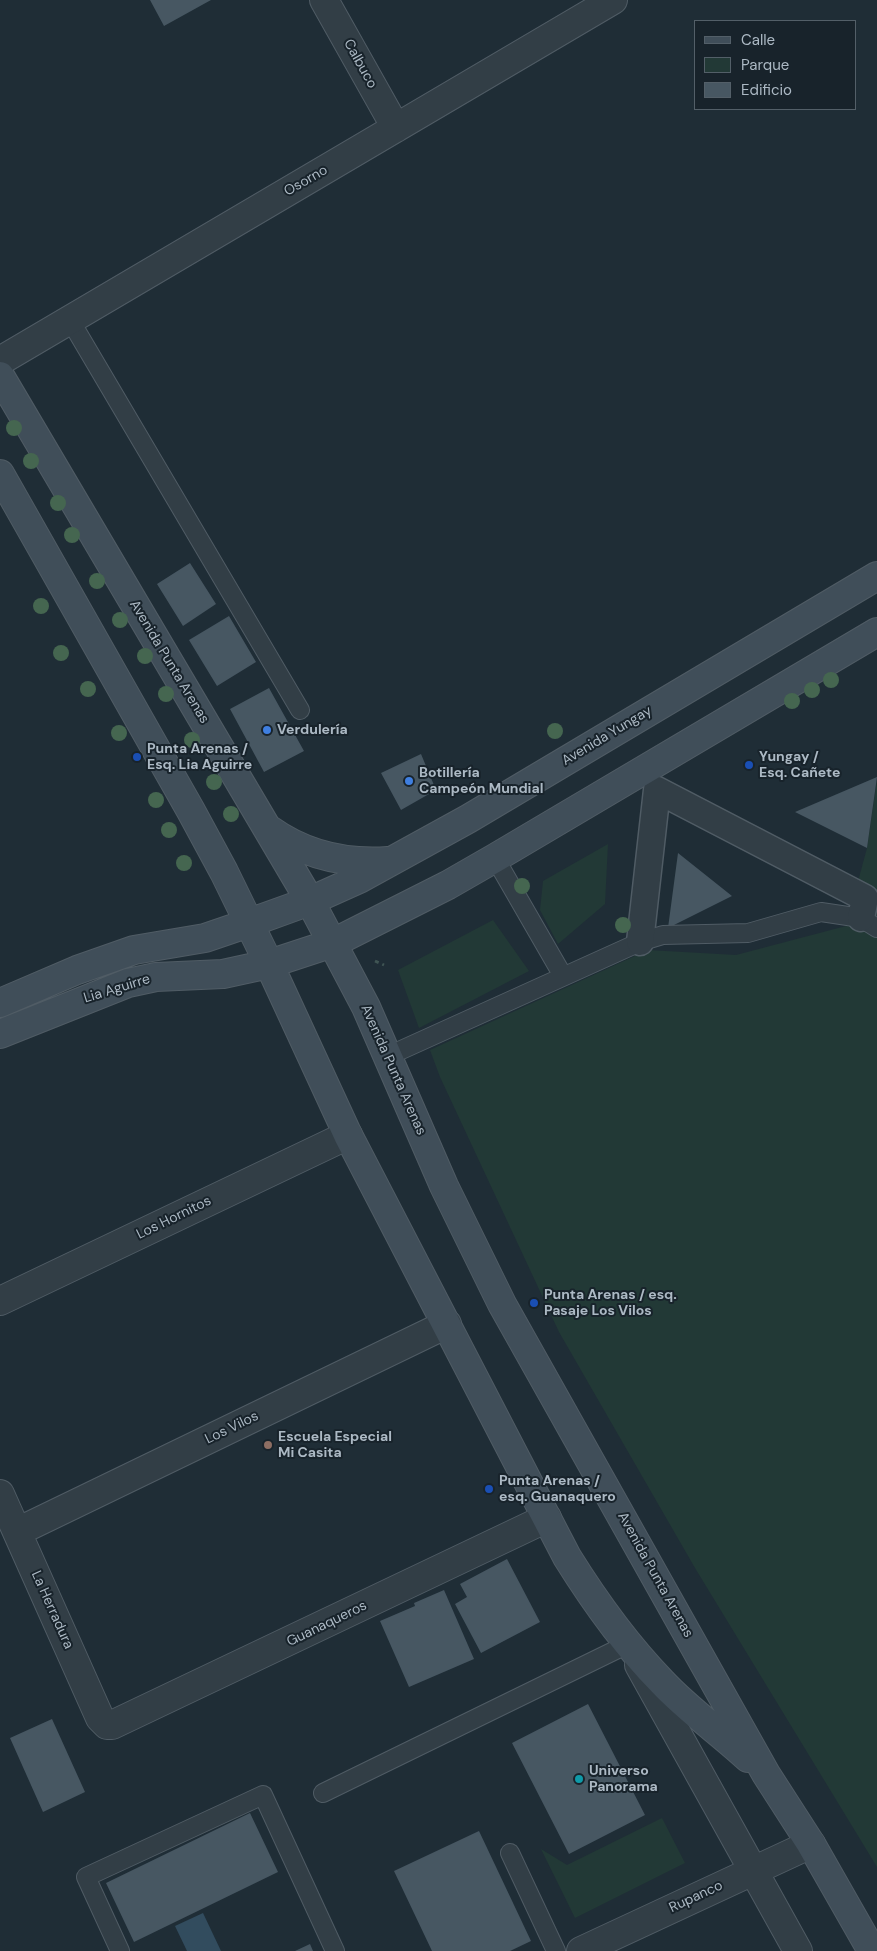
<!DOCTYPE html>
<meta charset="utf-8">
<style>
body{margin:0}
#map{position:relative;width:877px;height:1951px;overflow:hidden;background:#1f2d36;font-family:"DM Sans",sans-serif}
canvas{display:block}
.legend{position:absolute;left:694px;top:20px;width:162px;height:90px;box-sizing:border-box;background:#18232b;border:1px solid #535f68;margin:0;padding:6px 9px;list-style:none;font-size:15px;color:#acb9c4}
.legend li{display:flex;align-items:center;gap:10px;height:25px}
.legend b{width:25px;border:1px solid #535f68}
</style>
<div id="map">
<canvas width="877" height="1951"></canvas>
<ul class="legend">
<li><b style="height:6px;background:#404e59"></b>Calle</li>
<li><b style="height:14px;background:#223936"></b>Parque</li>
<li><b style="height:14px;background:#475762"></b>Edificio</li>
</ul>
</div>
<script>
const c = document.querySelector('canvas').getContext('2d');
c.lineJoin = 'round';
function fillPath(path, color) { c.fillStyle = color; c.fill(path, 'evenodd'); }
function trace(path, color, width, dash) { c.strokeStyle = color; c.lineWidth = width; c.lineCap = dash ? 'butt' : 'round'; c.setLineDash(dash || []); c.stroke(path); }
function drawText(font, color, halo, rows, align = 'center') {
  c.font = font + ' "DM Sans",sans-serif'; c.lineWidth = 4; c.setLineDash([]); c.textBaseline = 'middle'; c.strokeStyle = halo; c.fillStyle = color; for (const [text, x, y, turn = 0] of rows) {
    c.save(); c.translate(x, y); c.rotate((+turn || 0) * Math.PI / 180); c.textAlign = isNaN(turn) ? turn : align; if (halo) c.strokeText(text, 0, 0); c.fillText(text, 0, 0); c.restore();
  }
}
const green = new Path2D(`
 M877,780v1087l-182,-299 -136,-236 -119,-255 -10,-27 218,-100 88,5 110,-29 21,-78z
 M608,844l-3,60 -47,40 -18,-34 3,-29z
 M493,920l36,51 -110,57 -21,-58z
 M662,1818l23,45 -110,55 -34,-69 26,16z`);
const water = new Path2D(`
 M203,1913l18,38h-34l-12,-25z`);
const building = new Path2D(`
 M150,0h61l-47,26z
 M190,563l26,41 -33,22 -26,-42z
 M229,616l27,46 -39,24 -28,-46z
 M269,688l35,63 -40,21 -34,-63z
 M421,754l15,36 -35,20 -20,-37z
 M877,777l-10,71 -72,-36z
 M678,853l54,43 -64,32z
 M507,1559l33,63 -59,31 -26,-49 12,-7 -7,-13z
 M444,1590l30,69 -65,28 -29,-66 35,-15 -1,-3z
 M588,1704l57,111 -76,39 -57,-111z
 M52,1719l33,73 -42,20 -33,-74z
 M250,1813l28,59 -144,70 -28,-59z
 M479,1831l52,110 -21,10h-78l-38,-80z
 M310,1944l3,7h-18z`);
const path = new Path2D(`
 M375,961l9,4`);
const service = new Path2D(`
 M70,320l230,390
 M495,858l68,118
 M388,1056l252,-114 23,-7 85,-2 73,-21 40,6 16,10
 M323,1793l305,-149
 M510,1853l46,98
 M120,1951l-34,-74 177,-82 72,156`);
const pedestrian = new Path2D(`
 M640,942l17,-152 208,108 -4,20`);
const minor = new Path2D(`
 M324,0l72,128
 M0,361l613,-361
 M0,1301l348,-166
 M0,1494l100,224 7,7h5l435,-207
 M17,1532l430,-208
 M639,1665l159,286
 M581,1951l230,-107`);
const secondary = new Path2D(`
 M0,376l310,525 56,106 78,179 58,118 264,470 45,70 61,107
 M0,474l191,337 33,61 45,92 79,171 219,422c28,45 58,87 95,125 26,28 58,50 86,76
 M270,830c35,25 75,34 118,31
 M0,1003l77,-33 57,-20 71,-12 44,-15 61,-22 49,-22 109,-60 409,-243
 M0,1034l128,-51 28,-6 67,-3 46,-10 64,-21 115,-58 47,-27 382,-226`);
const trees = [
 [14,428],
 [31,461],
 [58,503],
 [72,535],
 [97,581],
 [41,606],
 [120,620],
 [61,653],
 [145,656],
 [831,680],
 [88,689],
 [812,690],
 [166,694],
 [792,701],
 [555,731],
 [119,733],
 [192,740],
 [214,782],
 [156,800],
 [231,814],
 [169,830],
 [184,863],
 [522,886],
 [623,925]
];
const markers = [
 [267,730,5,"#3f7fe0"],
 [137,757,5,"#1a4fb4"],
 [749,765,5,"#1a4fb4"],
 [409,781,5,"#3f7fe0"],
 [534,1303,5,"#1a4fb4"],
 [268,1445,5,"#8d6e63"],
 [489,1489,5,"#1a4fb4"],
 [579,1779,5,"#0f9aa8"]
];
const streetNames = [
 ["Calbuco",360,64,61],
 ["Osorno",306,181,-30],
 ["Avenida Punta Arenas",169,662,59],
 ["Avenida Yungay",607,736,-31],
 ["Lia Aguirre",117,989,-17],
 ["Avenida Punta Arenas",393,1070,66],
 ["Los Hornitos",174,1218,-26],
 ["Los Vilos",232,1428,-26],
 ["Avenida Punta Arenas",655,1575,61],
 ["La Herradura",52,1610,66],
 ["Guanaqueros",327,1624,-26],
 ["Rupanco",696,1897,-25]
];
const poiNames = [
 ["Verdulería",277,730],
 ["Punta Arenas /",147,749],
 ["Esq. Lia Aguirre",147,765],
 ["Yungay /",759,757],
 ["Esq. Cañete",759,773],
 ["Botillería",419,773],
 ["Campeón Mundial",419,789],
 ["Punta Arenas / esq.",544,1295],
 ["Pasaje Los Vilos",544,1311],
 ["Escuela Especial",278,1437],
 ["Mi Casita",278,1453],
 ["Punta Arenas /",499,1481],
 ["esq. Guanaquero",499,1497],
 ["Universo",589,1771],
 ["Panorama",589,1787]
];
fillPath(green, '#223936');
fillPath(water, '#324c5e');
fillPath(building, '#475762');
trace(service, '#505c65', 20);
trace(pedestrian, '#505c65', 29);
trace(minor, '#505c65', 30);
trace(secondary, '#505c65', 30);
trace(path, '#405554', 3, [4, 4]);
trace(service, '#323e46', 18);
trace(pedestrian, '#323e46', 26);
trace(minor, '#323e46', 28);
trace(secondary, '#404e59', 28);
c.fillStyle = '#456650';
for (const [x, y] of trees) { c.beginPath(); c.arc(x, y, 8, 0, 2 * Math.PI); c.fill(); }
for (const [x, y, r, color] of markers) { const dot = new Path2D(); dot.arc(x, y, r, 0, 2 * Math.PI); c.fillStyle = color; c.fill(dot); trace(dot, '#18232b', 2); }
drawText('14px', '#acb9c4', '#18232b', streetNames);
drawText('bold 14px', '#acb9c4', '#18232b', poiNames, 'left');
</script>
